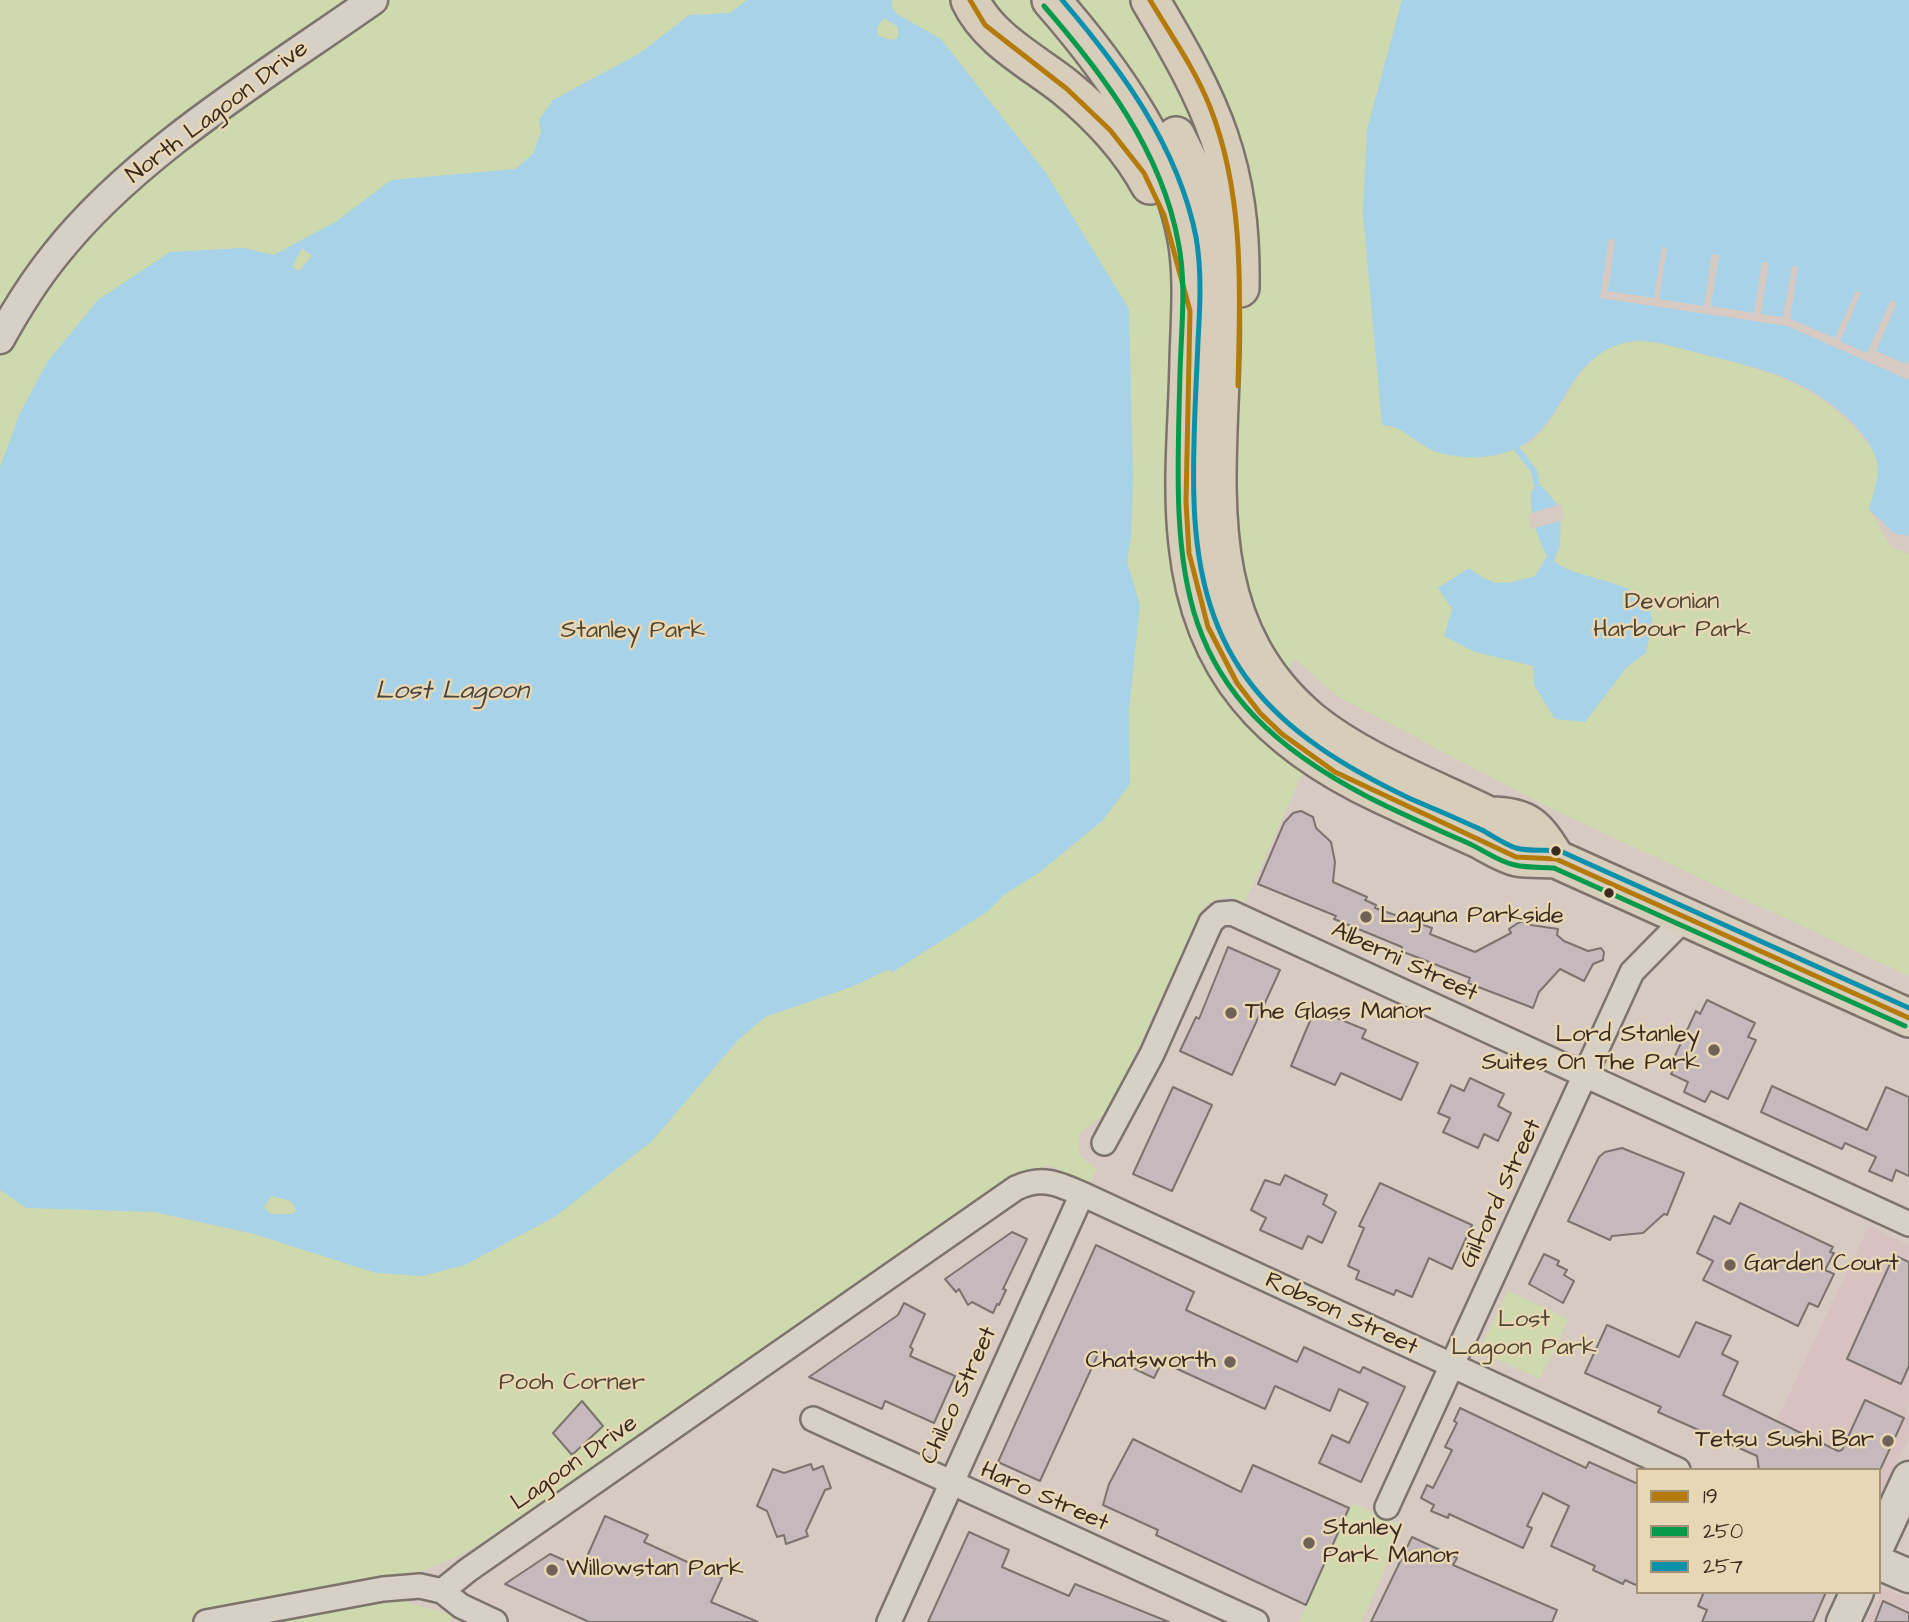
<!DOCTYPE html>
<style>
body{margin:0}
#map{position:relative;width:1909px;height:1622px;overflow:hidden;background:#d6cac3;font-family:"Architects Daughter",sans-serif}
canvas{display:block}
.legend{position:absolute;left:1636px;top:1468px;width:245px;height:126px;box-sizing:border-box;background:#e8d7b4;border:2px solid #a39278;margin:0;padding:9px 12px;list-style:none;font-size:21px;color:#3b2a1e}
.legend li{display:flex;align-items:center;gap:14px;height:35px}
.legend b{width:35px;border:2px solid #a39278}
</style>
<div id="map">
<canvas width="1909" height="1622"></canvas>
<ul class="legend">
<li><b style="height:9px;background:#b57b0a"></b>19</li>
<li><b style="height:9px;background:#069a4c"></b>250</li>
<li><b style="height:9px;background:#0c90ab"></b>257</li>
</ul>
</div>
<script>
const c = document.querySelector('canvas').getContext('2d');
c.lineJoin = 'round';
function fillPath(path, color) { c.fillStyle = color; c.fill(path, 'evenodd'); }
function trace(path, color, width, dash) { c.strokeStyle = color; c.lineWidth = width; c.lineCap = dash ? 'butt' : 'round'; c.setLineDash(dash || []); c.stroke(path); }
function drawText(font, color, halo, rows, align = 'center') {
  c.font = font + ' "Architects Daughter",sans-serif'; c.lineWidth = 5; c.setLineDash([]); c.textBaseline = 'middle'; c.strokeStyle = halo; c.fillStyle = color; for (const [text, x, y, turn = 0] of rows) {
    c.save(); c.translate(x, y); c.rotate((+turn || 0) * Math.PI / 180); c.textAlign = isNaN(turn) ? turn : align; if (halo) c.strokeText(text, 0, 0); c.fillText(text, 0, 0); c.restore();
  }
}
const built = new Path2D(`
 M1869,1226l40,19v159l-4,7 4,2v22l-30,64v-29h-126z
 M1884,1590l25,8v24h-44z`);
const green = new Path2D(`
 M0,0h1402l-35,130 -4,82 19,213 17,3 32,22 97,-6c37,-27 43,-84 92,-100 26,-8 53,3 78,9 60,15 108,26 153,71 9,10 21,21 25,34 6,16 -3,36 -7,52l40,40v426l-365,-171 -207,-109 -43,-38 -34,79 43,35 -58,130c-16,-7 -31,-7 -43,7l-92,200 -32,26 2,21 17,13 -8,14 -40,-18 -25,7 -538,368 -27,16 -68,27 18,20 43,12 -3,7h-449z
 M1508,1291l61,28 -29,60 -61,-28z
 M1353,1503l51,24 -43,95h-62z`);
const water = new Path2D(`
 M747,0h145v8l5,6 44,25 105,134 83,136 4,169 -2,59 -4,24 13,44 -11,105 1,74 -27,36 -63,52 -35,22 -18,18 -96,61 -2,-4 -35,17 -89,31 -27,23 -86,101 -96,75 -91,49 -43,11 -46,-3 -122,-39 -99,-22 -128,-4 -27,-18v-723l19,-52 29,-54 50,-61 72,-48 73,-4 31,7 63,-34 54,-41 124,-11 18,-15 8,-22 -2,-12 14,-20 87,-47 49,-38 41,-2zM884,18l14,9v11l-7,2 -13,-4 -1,-8zM302,248l10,8 -13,15 -7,-4zM271,1196l20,5 5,9 -3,4h-23l-6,-7z
 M1402,0h507v550l-40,-40c4,-16 12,-36 7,-52 -9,-28 -45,-57 -70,-70 -34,-19 -74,-26 -111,-36 -17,-4 -35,-10 -52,-11 -10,-1 -21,2 -31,6 -58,27 -47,98 -122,109 -17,3 -46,1 -62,-8 -17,-9 -27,-22 -46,-23l-19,-213 4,-82z
 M1537,486l6,1 18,22 -1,36 -6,16c25,22 98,17 98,59 0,10 -4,22 -6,33l-19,14 -42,55 -30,-3 -21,-34 -1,-19 -58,-14 -31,-16 8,-27 -14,-21 31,-20c26,21 36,16 66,8l12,-20c-11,-22 -17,-40 -16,-65z`);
const pier = new Path2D(`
 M1609,239l6,1 -7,51 46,7 8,-51 5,1 -8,51 45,7 8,-52 7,1 -8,51 43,7 8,-51 7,1 -8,51 22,3 9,-51 6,1 -8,52 45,19 21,-47 5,2 -21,48 27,12 24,-53 6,3 -21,48 30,13 3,-5v21l-122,-54 -187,-28z
 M1562,504l2,16 -33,9 -3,-15z
 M1869,509l25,24 15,3v18l-17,-6z`);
const stream = new Path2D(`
 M1517,449l17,22 3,15`);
const building = new Path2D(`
 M1301,811l12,6 3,11 15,14 4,20 -2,20 34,15 -2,3 11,5 -1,3 57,20 -2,6 45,18 36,-19 -2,-4 9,-6 10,-3 3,5 27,4 -1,6 7,6 24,10 13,-3 3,4 -1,8 -10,4 -9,17 -24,-12 -21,23 -6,16 -65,-25 2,-5 -69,-27 1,-4 -68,-28 2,-3 -78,-32 26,-61 9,-10z
 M1228,947l52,23 -48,105 -52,-24 16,-34 3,2z
 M1707,1000l48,23 -7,14 8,3 -28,59 -17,-8 -6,11 -21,-10 4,-10 -17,-8 6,-12 -4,-2 23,-49 4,3z
 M1315,1009l51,21 -4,8 56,25 -17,37 -60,-27 -6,12 -44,-19z
 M1470,1078l34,16 -6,12 13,7 -13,28 -14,-7 -6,14 -35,-16 7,-14 -12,-5 13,-28 13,6z
 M1772,1086l95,44 19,-43 23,10v79l-13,-6 -4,11 -23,-10 7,-14 -31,-14 -3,6 -81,-37z
 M1173,1087l39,18 -40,86 -39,-17z
 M1622,1148l62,25 -17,42 -3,-1 -21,19 -31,3 -2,4 -42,-19 31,-64 6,-5z
 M1285,1175l42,20 -4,9 13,8 -14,31 -14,-7 -6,13 -42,-19 6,-12 -15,-8 14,-30 15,5z
 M1380,1183l92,42 -20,44 -23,-11 -17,39 -16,-7 -2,5 -38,-16 3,-8 -11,-5 16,-38 -5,-2z
 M1740,1203l93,44 -3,5 4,1 -9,17 9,4 -16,33 -9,-4 -11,23 -95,-46 10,-19 -16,-8 17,-37 16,8z
 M1012,1232l15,7 -24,50 3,1 -7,15 -2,-1 -4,9 -21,-11 -4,3 -9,-16 -3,3 -11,-13z
 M1096,1245l98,47 -8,18 111,52 7,-15 56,26 3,-6 42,20 -44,95 -42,-19 13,-28 17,8 19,-40 -29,-14 -9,22 -55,-25 -10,23 -103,-47 -8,16 -55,-26 -59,129 -42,-19z
 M1544,1254l15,7 -2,4 10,5 -3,5 10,6 -11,22 -34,-19z
 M1894,1255l15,7v104l-8,18 -54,-25z
 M904,1303l21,11 -15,33 3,2 -3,7 45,20 -21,47 -49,-22 -3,8 -73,-32 89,-62z
 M1696,1322l35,14 -9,18 16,8 -15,33 115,56 4,-1 23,-50 39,18 -24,52h-121l-2,-14 -99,-44 3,-5 -76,-34 22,-48 72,32z
 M582,1401l21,25 -31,29 -19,-22z
 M1460,1408l126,60 3,-6 49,22v102l-13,-6 -2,4 -30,-14 2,-4 -44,-20 18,-40 -26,-13 -16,33 5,2 -9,20 -74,-34 -1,4 -17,-7 3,-6 -13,-7 6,-13 6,3 19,-38 -7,-3 12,-24 -3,-2z
 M1133,1439l108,53 12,-27 96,43 -43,97 -150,-70 2,-5 -55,-25 6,-21z
 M811,1464l2,6 10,-4 8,22 -6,2 -19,41 2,5 -22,8 -2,-9 -7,2 -10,-26 -10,-5 16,-37 11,4z
 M605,1516l43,19 -4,7 78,36 -11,24 47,20h-169l-84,-38 45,-30 32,14z
 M969,1532l40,18 -7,17 67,29 6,-12 94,38h-241z
 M1412,1537l45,21 -4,7 104,45 -5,12h-181z
 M1704,1592h122l-13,30h-111l5,-12 -9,-4z
 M1883,1601l26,12v9h-34z`);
const minor = new Path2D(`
 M1104,1143l48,-89 59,-132 9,-8 12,-1 677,311
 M813,1419l443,203
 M1387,1507l245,-535 54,-55
 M442,1591l26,-21 548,-382c26,-12 41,-5 66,6l596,276
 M206,1622l177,-33 37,-3 22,5 19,15 34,16
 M889,1622l193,-428`);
const tertiary = new Path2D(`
 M0,339c16,-29 34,-58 55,-84 79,-101 213,-181 318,-255`);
const secondary = new Path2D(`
 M1879,1543l30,-65
 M1879,1563l30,13
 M1843,1622l14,-30`);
const trunk = new Path2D(`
 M970,0c18,39 62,61 95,87 33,27 65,61 85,98
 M1051,0c58,66 120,151 136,239 7,39 3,82 2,122 -1,60 -8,123 -1,183 13,126 82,198 193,250 32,15 64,30 96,44 12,6 27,16 40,19 12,2 26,1 39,2l353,159
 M1150,0c62,104 92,164 90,288
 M1176,136c22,42 38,88 43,135 14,156 -48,333 92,450 51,41 119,66 178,95 39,0 47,11 67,43`);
const bus1 = new Path2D(`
 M970,0l15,25 82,64 43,41 34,43 20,42 26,96 -4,191 3,51 19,74 29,56 23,30 22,21 53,38 181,85 40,2 353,159
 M1150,0c21,35 45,69 60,107 35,89 30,185 28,279`);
const bus2 = new Path2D(`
 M1044,6c59,68 117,144 134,235 9,43 3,89 2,133 -6,201 -11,320 188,423 33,17 68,32 102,47 15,7 29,18 45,21 13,3 26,2 39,3l351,158`);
const bus3 = new Path2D(`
 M1062,0c59,69 116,146 134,237 6,34 4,70 2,104 -2,53 -6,107 -4,160 5,161 78,232 217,298 24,10 47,20 71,31 11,6 22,14 34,18 14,4 29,1 44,3l349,157`);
const markers = [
 [1556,851,6,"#3b2a1e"],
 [1609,893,6,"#3b2a1e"],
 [1366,917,7,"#716258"],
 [1231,1013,7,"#716258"],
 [1714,1050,7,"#716258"],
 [1730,1265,7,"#716258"],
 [1230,1362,7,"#716258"],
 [1888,1441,7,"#716258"],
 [1309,1543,7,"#716258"],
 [552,1570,7,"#716258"]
];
const streetNames = [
 ["North Lagoon Drive",218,113,-37],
 ["Alberni Street",1404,963,25],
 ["Gilford Street",1502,1194,-65],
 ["Robson Street",1341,1315,25],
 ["Chilco Street",960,1396,-65],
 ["Lagoon Drive",575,1464,-35],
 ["Haro Street",1044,1498,24]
];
const parkNames = [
 ["Devonian",1672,603],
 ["Harbour Park",1672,631],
 ["Stanley Park",633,632],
 ["Lost",1524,1321],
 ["Lagoon Park",1524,1349],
 ["Pooh Corner",572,1384]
];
const poiNames = [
 ["Laguna Parkside",1380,917],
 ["The Glass Manor",1245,1013],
 ["Lord Stanley",1700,1036,"right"],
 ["Suites On The Park",1700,1064,"right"],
 ["Garden Court",1744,1265],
 ["Chatsworth",1216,1362,"right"],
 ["Tetsu Sushi Bar",1874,1441,"right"],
 ["Stanley",1323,1529],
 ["Park Manor",1323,1557],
 ["Willowstan Park",566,1570]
];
const waterNames = [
 ["Lost Lagoon",452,693]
];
fillPath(built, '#d7c2c1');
fillPath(green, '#ced9ae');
fillPath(water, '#a8d2e7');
fillPath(pier, '#d6cac3');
trace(stream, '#a8d2e7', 6);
fillPath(building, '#c5b9be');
trace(building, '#7c736d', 2);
trace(minor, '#7c736d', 28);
trace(tertiary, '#7c736d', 33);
trace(secondary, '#7c736d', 37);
trace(trunk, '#7c736d', 42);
trace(minor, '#d7d0c5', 23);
trace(tertiary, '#d7d0c5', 28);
trace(secondary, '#d7d0c5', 32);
trace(trunk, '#d6cdbb', 37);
trace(bus1, '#b57b0a', 5);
trace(bus2, '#069a4c', 5);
trace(bus3, '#0c90ab', 5);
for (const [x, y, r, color] of markers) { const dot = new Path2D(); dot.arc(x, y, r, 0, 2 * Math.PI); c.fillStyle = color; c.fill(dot); trace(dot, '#e8d7b4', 2.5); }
drawText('24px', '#3b2a1e', '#e8d7b4', streetNames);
drawText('24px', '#504631', '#e8d7b4', parkNames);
drawText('24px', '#3b2a1e', '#e8d7b4', poiNames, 'left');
drawText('italic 26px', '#48443f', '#e8d7b4', waterNames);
</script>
